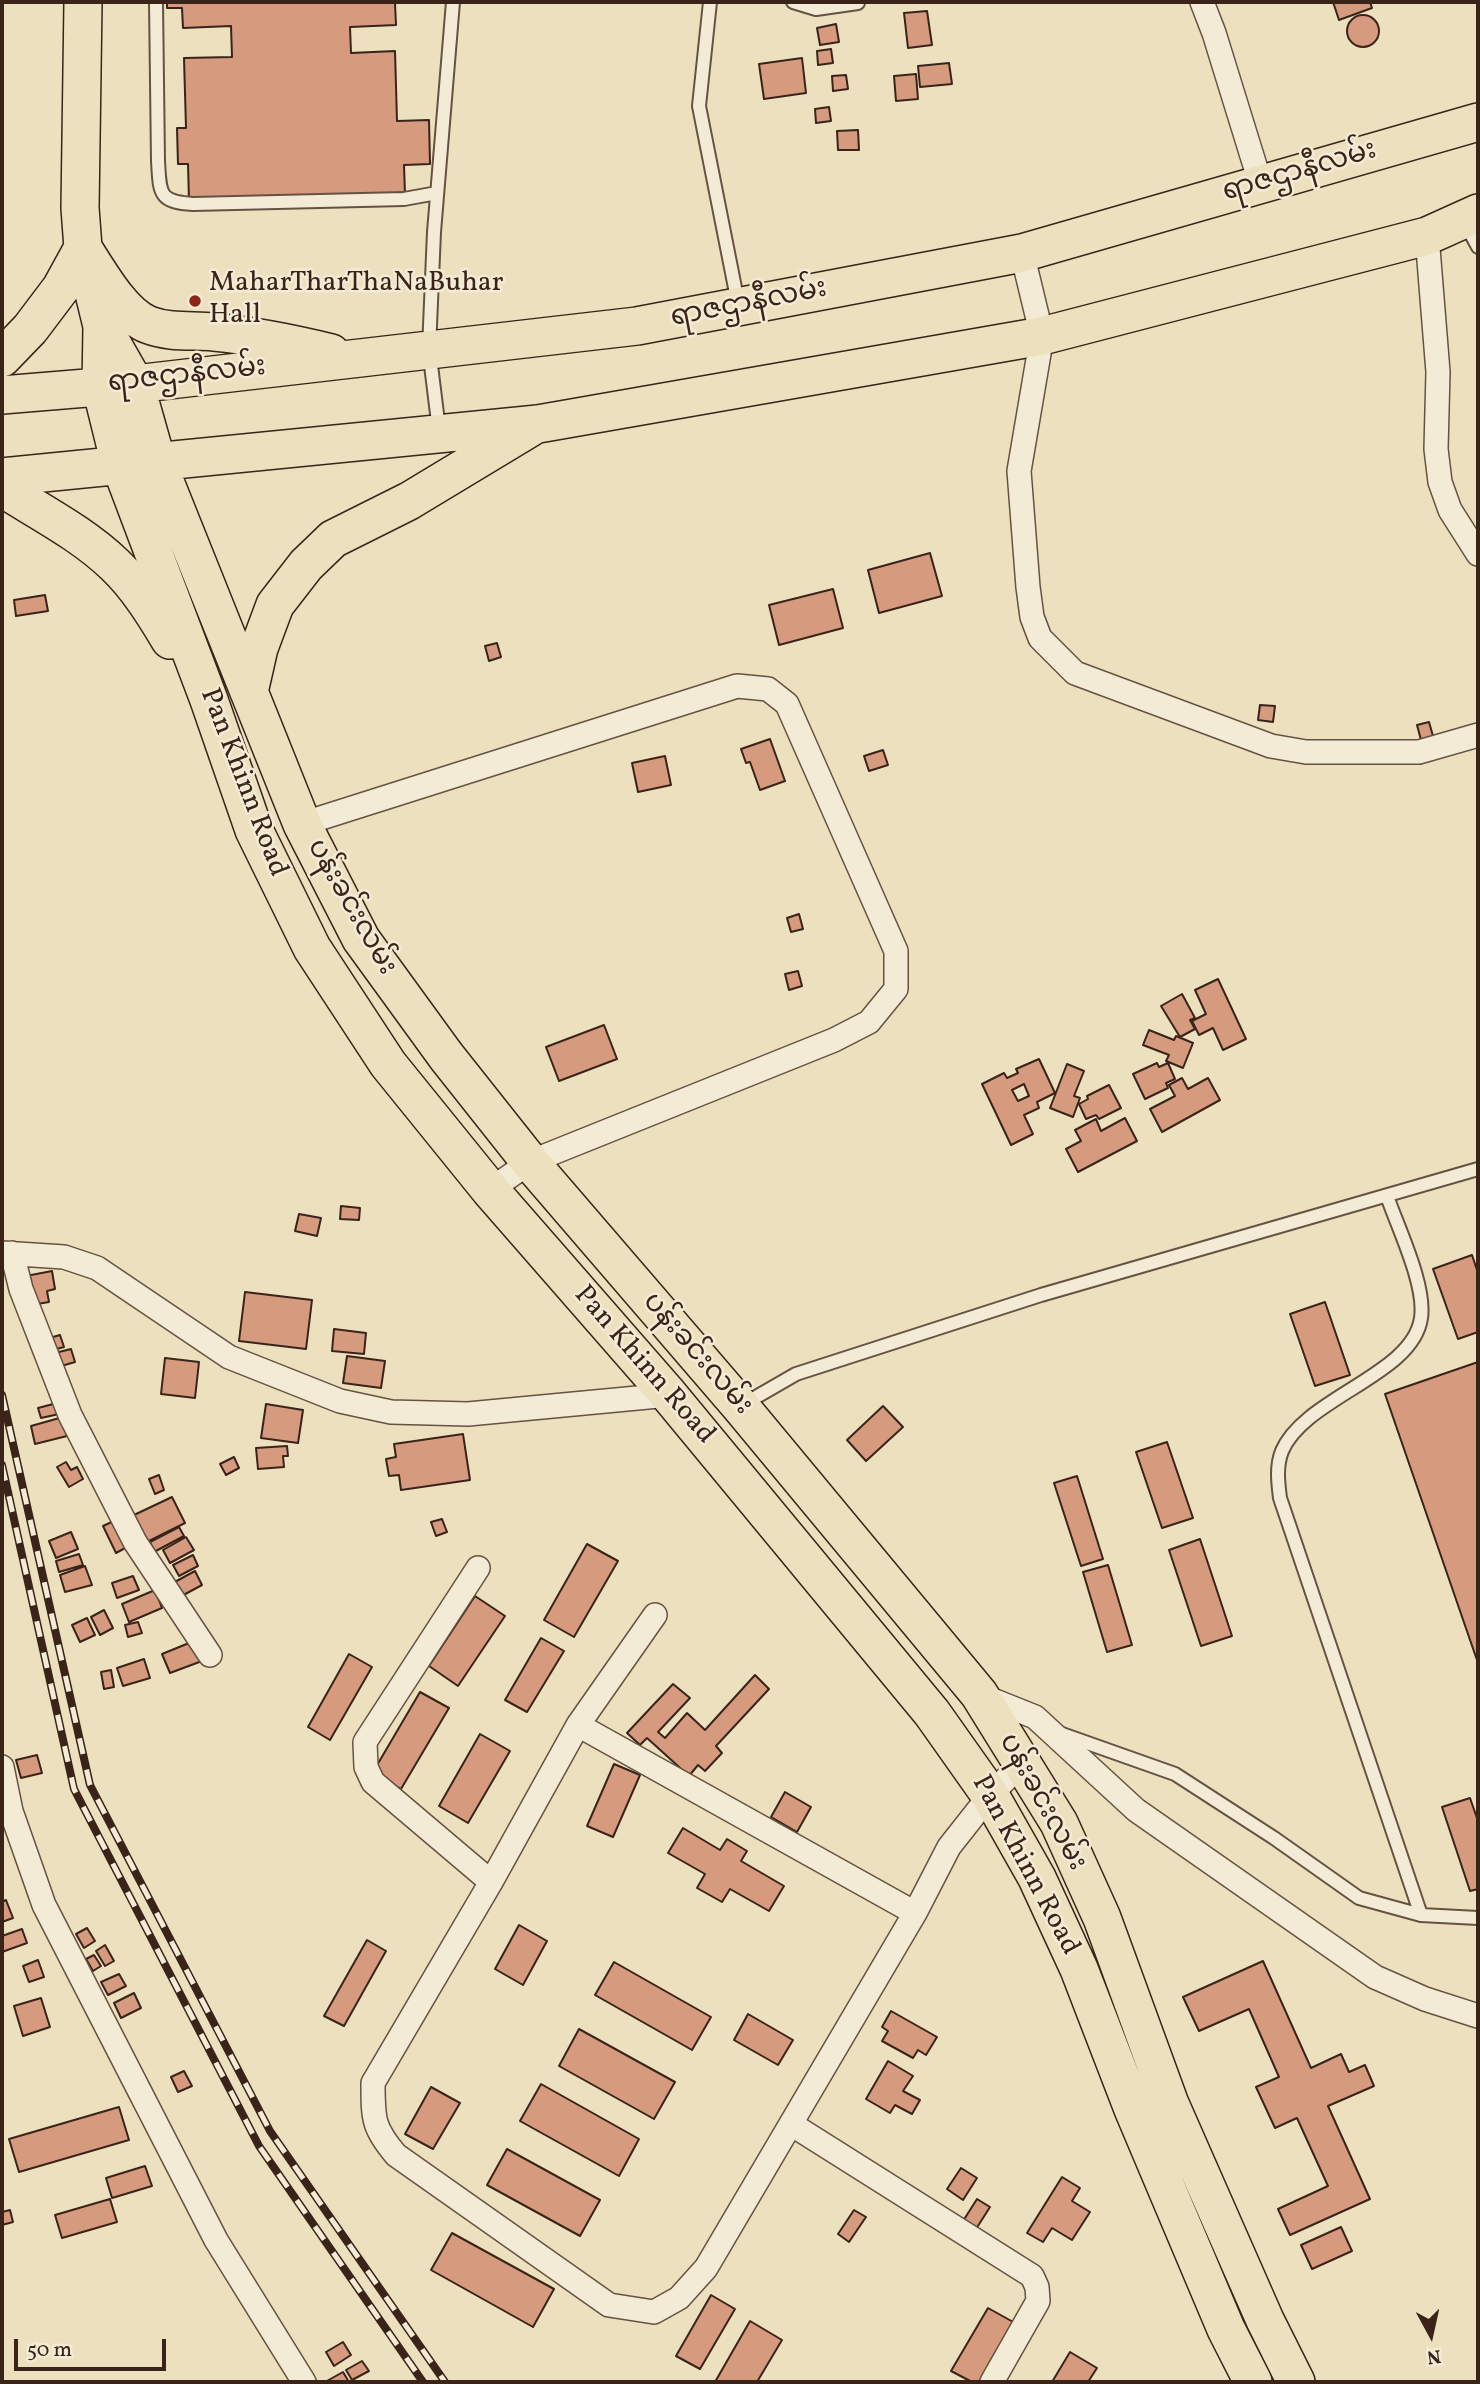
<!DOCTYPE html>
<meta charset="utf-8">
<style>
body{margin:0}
#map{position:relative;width:1480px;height:2384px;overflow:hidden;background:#ece0bf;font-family:Vollkorn,serif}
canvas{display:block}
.frame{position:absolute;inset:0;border:4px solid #3a2318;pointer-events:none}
.north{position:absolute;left:1396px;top:2300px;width:70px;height:70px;-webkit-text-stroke:5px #f3ebd5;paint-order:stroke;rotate:172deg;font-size:19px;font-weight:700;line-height:28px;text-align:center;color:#3a2318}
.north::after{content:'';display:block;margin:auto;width:24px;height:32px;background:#3a2318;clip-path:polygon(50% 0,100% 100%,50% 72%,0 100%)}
.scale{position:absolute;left:14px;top:2339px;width:152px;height:32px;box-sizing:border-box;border:4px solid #3a2318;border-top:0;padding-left:9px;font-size:21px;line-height:24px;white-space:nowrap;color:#3a2318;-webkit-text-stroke:5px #f3ebd5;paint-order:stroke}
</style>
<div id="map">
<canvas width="1480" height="2384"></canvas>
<div class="frame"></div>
<div class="north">N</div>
<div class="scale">50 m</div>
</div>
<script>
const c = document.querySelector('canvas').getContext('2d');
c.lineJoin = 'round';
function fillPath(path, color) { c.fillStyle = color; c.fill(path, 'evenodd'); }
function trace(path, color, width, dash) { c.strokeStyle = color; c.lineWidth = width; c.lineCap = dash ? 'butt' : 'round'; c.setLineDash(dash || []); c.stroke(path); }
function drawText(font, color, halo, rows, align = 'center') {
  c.font = font + ' Vollkorn,"Noto Sans Myanmar",serif'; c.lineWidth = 5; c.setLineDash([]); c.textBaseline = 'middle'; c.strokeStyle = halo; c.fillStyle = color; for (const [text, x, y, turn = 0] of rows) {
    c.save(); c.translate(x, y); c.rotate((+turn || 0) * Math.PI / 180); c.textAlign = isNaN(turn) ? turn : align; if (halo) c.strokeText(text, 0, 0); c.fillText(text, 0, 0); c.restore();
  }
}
const building = new Path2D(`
 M167,2h258l-30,1 1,22 -46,2 1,26 44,-2 2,70 32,-1 1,44 -26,1 1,29 -216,7 -1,-37h-10l-1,-36h9l-2,-70 48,-1 -1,-31 -48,2 -1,-20h-15z
 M1333,2h37l2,6 -33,12z
 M927,11l5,34 -24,3 -4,-35z
 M1347 31a16 16 0 1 1 32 0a16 16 0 1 1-32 0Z
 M836,24l3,18 -19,3 -3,-17z
 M831,49l2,14 -15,2 -1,-14z
 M802,58l4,35 -42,6 -5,-35z
 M949,63l3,21 -32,3 -2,-21z
 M916,74l2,25 -22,2 -2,-25z
 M846,75l2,14 -15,2 -1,-15z
 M829,107l2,14 -15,2 -1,-14z
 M858,130l1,20h-21l-1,-19z
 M930,553l12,43 -63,17 -11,-43z
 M833,589l10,39 -64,17 -10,-40z
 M45,595l3,16 -32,5 -2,-16z
 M497,643l4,14 -12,4 -4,-15z
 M1260,705l15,1 -2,16 -15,-2z
 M1429,722l4,14 -12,4 -4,-15z
 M770,739l15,42 -25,9 -10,-28 -4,1 -5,-14z
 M883,750l5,15 -19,6 -5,-15z
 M665,756l6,29 -33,7 -6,-29z
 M799,914l4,15 -12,3 -4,-14z
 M798,971l4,15 -13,4 -4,-16z
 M1218,979l28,60 -23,11 -10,-22 -14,7 -7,-14 14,-7 -11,-24z
 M1182,994l13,24 -5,2 5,9 -15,8 -19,-31z
 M604,1025l13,34 -58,22 -13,-34z
 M1149,1030l25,10 2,-4 17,7 -10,25 -17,-7 3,-6 -26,-10z
 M1039,1059l16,34 -18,9 2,6 -15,7 9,19 -22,11 -29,-61 22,-11 3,5 11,-5 -2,-4zM1024,1084l5,12 -11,5 -6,-11z
 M1157,1063l2,4 9,-4 7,16 -9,4 2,5 -23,11 -12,-25z
 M1067,1064l17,7 -10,25 6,2 -7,19 -23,-9z
 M1182,1078l6,11 20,-11 12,22 -58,32 -12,-23 25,-13 -6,-11z
 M1109,1085l12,23 -22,11 -3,-4 -10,4 -7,-15 9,-5 -1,-3z
 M1125,1118l12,23 -59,31 -12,-23 15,-8 -6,-11 21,-11 5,12z
 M341,1206l19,2 -1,12 -19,-1z
 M299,1214l22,4 -4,18 -22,-5z
 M1472,1255l6,18v59l-20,7 -25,-70z
 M52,1271l3,18 -8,2 2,11 -18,3 -5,-29z
 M245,1292l67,8 -6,49 -67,-8z
 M1325,1302l25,73 -35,11 -25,-72z
 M334,1329l32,4 -2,21 -32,-3z
 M60,1335l4,12 -15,4 -3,-12z
 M71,1349l4,13 -17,5 -3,-14z
 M347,1356l38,5 -4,27 -38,-5z
 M165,1358l34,4 -4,36 -34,-4z
 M1478,1362v301l-93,-269z
 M57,1403l2,11 -18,4 -3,-10z
 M266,1404l37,6 -5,33 -37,-5z
 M883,1406l20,21 -37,34 -19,-21z
 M63,1417l4,19 -32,8 -4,-18z
 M463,1434l7,46 -69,10 -2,-15 -10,1 -3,-17 10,-2 -2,-13z
 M1167,1442l26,76 -31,10 -26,-76z
 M287,1446l1,10h-5l1,11 -26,2 -2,-21z
 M234,1457l5,11 -13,7 -6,-11z
 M66,1462l5,8 6,-3 6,12 -14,8 -12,-20z
 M159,1475l5,15 -9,4 -6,-15z
 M1077,1476l26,83 -22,7 -27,-83z
 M172,1497l13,26 -38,19 -13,-27z
 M442,1519l5,13 -11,4 -5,-14z
 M116,1520l13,26 -13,7 -13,-27z
 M179,1527l5,9 -30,16 -4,-10z
 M71,1532l7,17 -22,9 -7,-17z
 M186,1537l8,13 -24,13 -7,-13z
 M1200,1539l32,97 -31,10 -32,-96z
 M587,1544l31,17 -44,76 -30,-17z
 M79,1554l4,11 -24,7 -3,-11z
 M193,1555l5,11 -19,10 -6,-11z
 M1108,1565l24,80 -25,7 -24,-80z
 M85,1566l7,19 -27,7 -5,-17z
 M195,1571l7,14 -24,13 -7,-14z
 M133,1576l6,14 -22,8 -5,-15z
 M155,1590l7,18 -33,14 -7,-18z
 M475,1596l30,20 -47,70 -29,-20z
 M104,1610l9,18 -13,7 -9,-18z
 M87,1618l8,17 -15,7 -8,-17z
 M138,1622l4,11 -14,4 -3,-12z
 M541,1638l23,13 -37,61 -22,-12z
 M194,1641l8,20 -32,12 -8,-19z
 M349,1654l23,13 -42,73 -22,-13z
 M144,1659l6,19 -27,8 -6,-18z
 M111,1670l3,17 -10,2 -3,-17z
 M755,1675l14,14 -53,57 6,7 -17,18 -7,-6 -9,11 -42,-38 -7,7 -13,-12 46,-49 17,14 -32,34 7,6 22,-25 18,17z
 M420,1692l29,16 -48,81 -28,-17z
 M480,1734l30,17 -42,72 -29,-17z
 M37,1755l5,18 -21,5 -5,-18z
 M614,1764l26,11 -27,62 -26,-11z
 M785,1792l26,15 -14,25 -26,-15z
 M1470,1798l8,23v68l-8,2 -28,-84z
 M683,1828l37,22 7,-11 20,12 -6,10 43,25 -15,25 -39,-22 -8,13 -25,-14 8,-14 -37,-21z
 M6,1900l7,18 -11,4v-20z
 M519,1925l28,16 -24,44 -28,-16z
 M87,1928l8,13 -11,7 -8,-14z
 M22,1929l5,14 -25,9v-16z
 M367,1940l19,11 -42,75 -20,-10z
 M105,1945l9,16 -9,5 -9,-15z
 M94,1955l7,11 -8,5 -7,-12z
 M38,1960l6,17 -15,5 -6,-16z
 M1263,1961l48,107 30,-14 8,18 16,-7 9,21 -46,20 42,93 -80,36 -12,-26 50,-23 -31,-68 -22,10 -19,-41 23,-10 -30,-68 -50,22 -16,-34z
 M614,1962l97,55 -19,33 -97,-55z
 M119,1974l7,12 -18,9 -7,-13z
 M134,1993l7,15 -20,10 -7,-15z
 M41,1998l9,29 -27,9 -9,-30z
 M891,2011l46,26 -11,18 -8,-5 -5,8 -31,-17 6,-10 -6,-4z
 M748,2014l45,26 -15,25 -44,-25z
 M579,2029l96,53 -21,37 -95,-53z
 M888,2061l25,15 -10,15 17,9 -8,14 -17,-9 -5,8 -24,-14z
 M184,2071l8,15 -14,6 -7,-15z
 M541,2084l98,55 -20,37 -99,-55z
 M431,2087l29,16 -27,46 -28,-15z
 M119,2107l10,33 -110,32 -10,-33z
 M507,2149l93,51 -20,36 -93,-51z
 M145,2166l7,20 -40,12 -6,-20z
 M961,2168l16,10 -14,22 -16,-11z
 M1062,2177l18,11 -8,13 18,11 -18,28 -20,-12 -9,14 -16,-9z
 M110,2199l7,23 -55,16 -7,-23z
 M977,2199l13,8 -14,22 -13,-8z
 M10,2210l3,12 -11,3v-13z
 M854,2210l12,7 -17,25 -11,-8z
 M1341,2227l11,24 -40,18 -11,-24z
 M452,2233l102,56 -21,38 -102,-57z
 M711,2295l24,14 -35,60 -24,-13z
 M988,2308l27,15 -34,59h-9l-21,-11z
 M750,2321l32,19 -25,42h-42z
 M343,2342l8,13 -17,11 -8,-14z
 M1070,2352l27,16 -9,14h-36z
 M362,2361l7,10 -17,9 -6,-10z
 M343,2372l6,10h-24z`);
const service = new Path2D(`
 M156,2l2,159c2,32 0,41 35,43l211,-5 33,-6
 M710,2l-11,104 39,197
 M793,2l23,7 42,-6
 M1465,223l13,24
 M439,430l-10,-81 5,-117 19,-230
 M1387,1196c11,32 39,89 34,122 -8,57 -116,79 -139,133 -6,15 -4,31 -2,47l141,417
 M744,1404l52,-30 245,-79 437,-126
 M1062,1734l113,40 99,64 85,60 62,17 57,3`);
const minor = new Path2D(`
 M1202,2l12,31 47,152
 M1427,236l11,136 -2,77 4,33 10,28 28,44
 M1022,253l20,83 -23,135 9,116 4,30 8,21 35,35 196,73 35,6h113l59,-17
 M302,824l435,-138 31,3 19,15 109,247v38l-27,33 -35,18 -304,122 -40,28
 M2,1253l62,4 33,11 132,89 111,44 51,11 77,2 201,-19
 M12,1253l9,36 49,126 65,127 75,113
 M478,1568l-113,174 1,25 7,15 118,100
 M655,1615l-77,110 -87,157 -118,201c0,36 0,45 23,72l213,150 45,7 25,-14 27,-30 209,-355 34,-66 41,-52 32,-32
 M980,1695l55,22 101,93 239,167 50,22 53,17
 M578,1725l337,188
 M2,1767l9,44 33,94 172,335 88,142
 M791,2124l241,152 5,11 1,14 -46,81`);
const primary = new Path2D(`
 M83,2l-3,206 3,40 19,78 -1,61 19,77 89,236 45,130 58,118 76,116 102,126 179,205 263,318 58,82 47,83 42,91 54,140 93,220 27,53
 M102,326l33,58 22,78 145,362 59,115 85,117 84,106 210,244 239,288 80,129 43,95 68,186 95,216 31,62
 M2,358l28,-29 31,-41 22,-40c15,23 39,67 66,77 21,8 44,5 65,7 42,4 76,11 117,21
 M2,395l133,-11 502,-58 385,-73 456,-131
 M2,477l536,-53 504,-88 385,-100 51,-23
 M2,488c38,24 81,46 113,77 22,21 39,48 55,75
 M249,692l10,-44 16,-43 31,-40 27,-26 76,-38 121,-73`);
const rail = new Path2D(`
 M2,1395l88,390 180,346 175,251
 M2,1465l72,324 185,357 164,236`);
const markers = [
 [195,301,7,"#8f2418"]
];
const streetNames = [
 ["ရာဇဌာနီလမ်း",1300,173,-16],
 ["ရာဇဌာနီလမ်း",749,305,-11],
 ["ရာဇဌာနီလမ်း",187,377,-6],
 ["Pan Khinn Road",242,783,69],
 ["ပန်းခင်းလမ်း",350,908,60],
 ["ပန်းခင်းလမ်း",696,1355,49],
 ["Pan Khinn Road",643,1366,49],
 ["ပန်းခင်းလမ်း",1041,1803,61],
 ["Pan Khinn Road",1024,1866,62]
];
const poiNames = [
 ["MaharTharThaNaBuhar",209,285],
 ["Hall",209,317]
];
fillPath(building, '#d69a7f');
trace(building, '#3a2318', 2);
trace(service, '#665242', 16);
trace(minor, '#665242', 26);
trace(primary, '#3a2318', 40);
trace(service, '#f3ebd5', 12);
trace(minor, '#f3ebd5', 23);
trace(primary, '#ece0bf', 37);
trace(rail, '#3a2318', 8);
trace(rail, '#f3ebd5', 5, [16]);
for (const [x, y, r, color] of markers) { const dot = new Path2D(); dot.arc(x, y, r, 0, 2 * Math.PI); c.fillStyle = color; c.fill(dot); trace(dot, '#f3ebd5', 2.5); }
drawText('28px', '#3a2318', '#f3ebd5', streetNames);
drawText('28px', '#3a2318', '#f3ebd5', poiNames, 'left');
</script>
